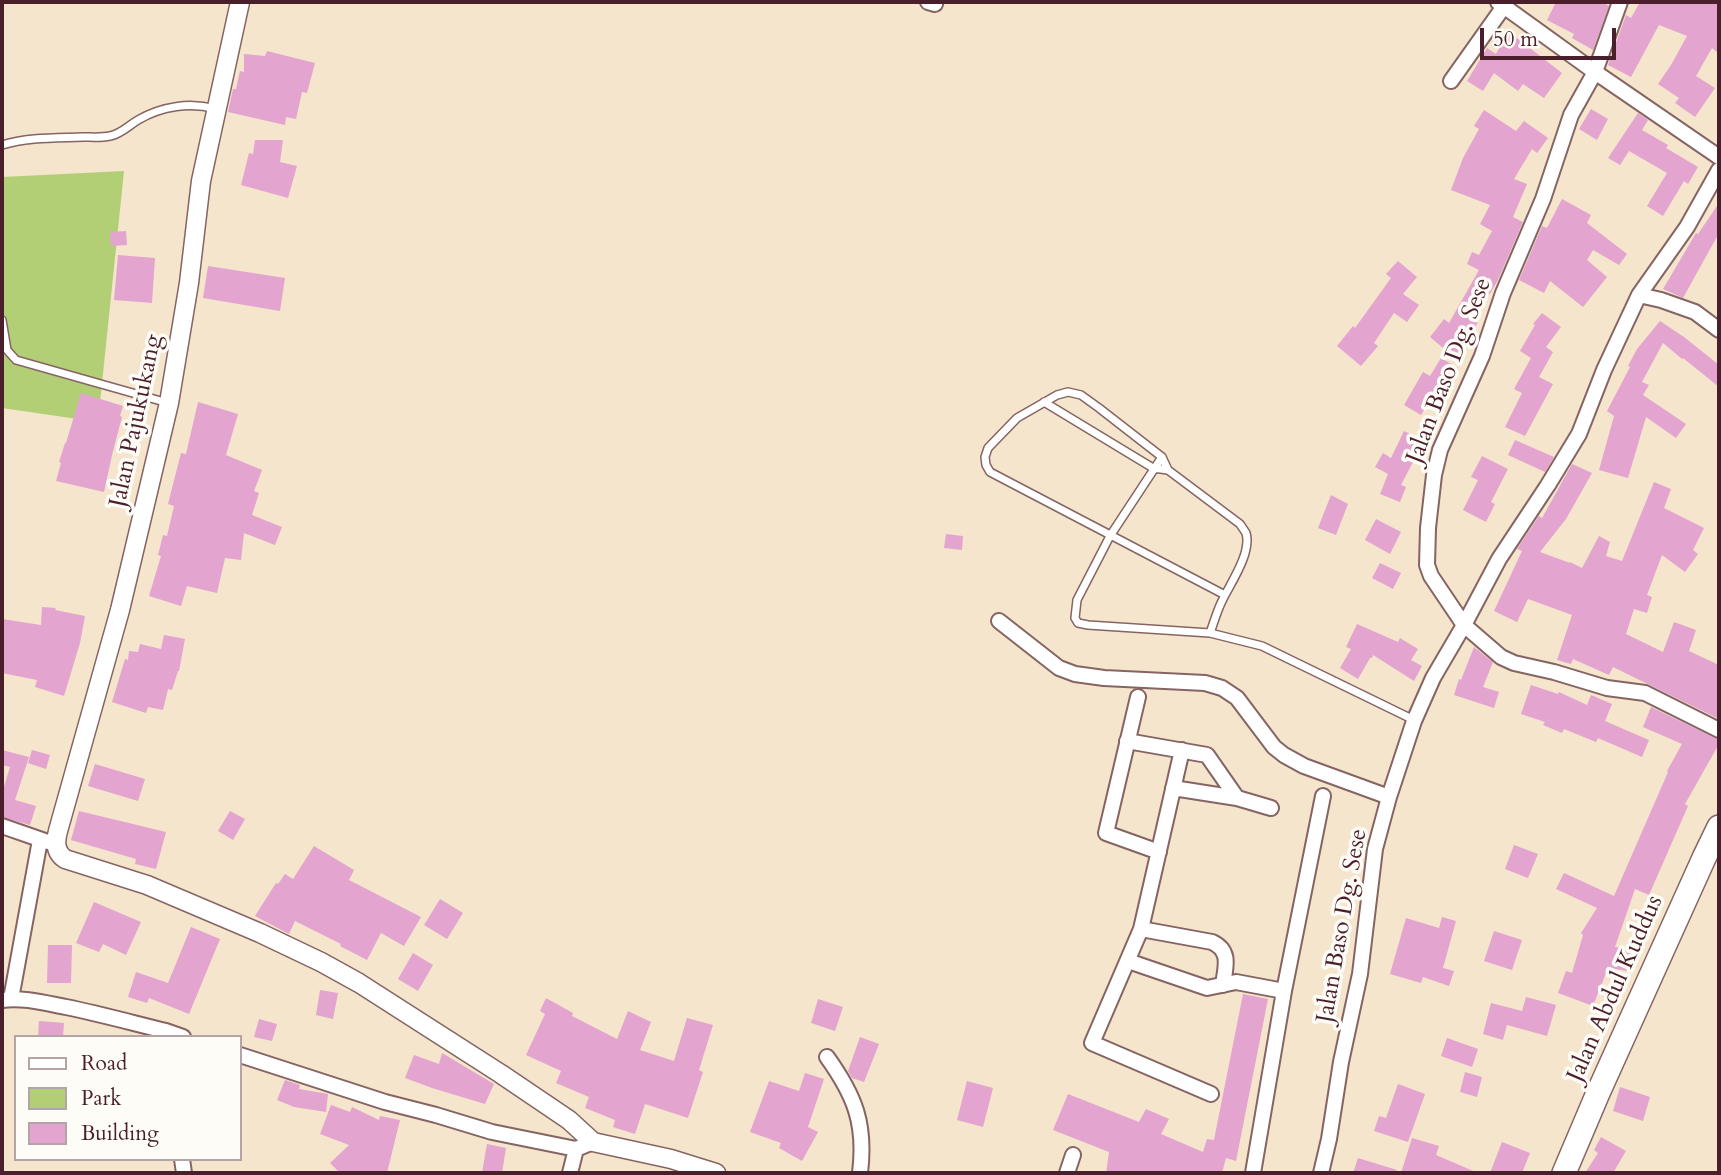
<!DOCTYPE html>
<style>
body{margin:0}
#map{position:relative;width:1721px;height:1175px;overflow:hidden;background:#f4e5cc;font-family:Cardo,serif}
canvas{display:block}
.frame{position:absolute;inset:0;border:4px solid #4a1f2b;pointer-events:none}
.legend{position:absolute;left:14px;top:1035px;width:228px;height:126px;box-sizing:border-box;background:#fdfcf7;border:2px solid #b5a4a5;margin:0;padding:9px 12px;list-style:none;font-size:21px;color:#4a1f2b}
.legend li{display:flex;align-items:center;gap:14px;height:35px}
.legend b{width:35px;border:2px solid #b5a4a5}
.scale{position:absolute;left:1480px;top:28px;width:136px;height:32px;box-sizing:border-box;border:4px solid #4a1f2b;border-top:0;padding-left:9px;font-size:21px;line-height:24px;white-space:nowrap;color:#4a1f2b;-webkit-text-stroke:5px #fdfcf7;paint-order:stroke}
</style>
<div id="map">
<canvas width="1721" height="1175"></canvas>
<div class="frame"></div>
<ul class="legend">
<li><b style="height:9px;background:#fff"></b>Road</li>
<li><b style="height:19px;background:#b2cf76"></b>Park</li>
<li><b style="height:19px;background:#e3a4d0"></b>Building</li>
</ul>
<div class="scale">50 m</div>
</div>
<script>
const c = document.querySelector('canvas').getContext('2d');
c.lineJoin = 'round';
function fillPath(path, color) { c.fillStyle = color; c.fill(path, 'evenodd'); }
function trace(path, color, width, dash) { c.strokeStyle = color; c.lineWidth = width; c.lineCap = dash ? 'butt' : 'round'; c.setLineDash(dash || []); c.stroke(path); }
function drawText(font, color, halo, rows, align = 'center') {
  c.font = font + ' Cardo,serif'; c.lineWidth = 7; c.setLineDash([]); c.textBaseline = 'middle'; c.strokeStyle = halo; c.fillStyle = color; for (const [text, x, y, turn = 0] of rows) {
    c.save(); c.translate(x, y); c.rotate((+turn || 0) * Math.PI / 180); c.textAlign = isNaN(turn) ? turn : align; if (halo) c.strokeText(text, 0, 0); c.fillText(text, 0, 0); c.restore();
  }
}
const green = new Path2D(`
 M124,171l-26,251 -96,-14v-231z`);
const building = new Path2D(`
 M1556,2h46l7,4 -16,44 -21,-12 2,-4 -27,-14z
 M1640,2h79v52l-7,-6 -16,28 19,12 -20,29 -20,-14 4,-5 -21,-14 13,-19 16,-29 -28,-11 -28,52 -23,-12 18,-50 5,3z
 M1508,31l54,42 -18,25 -21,-14 -5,7 -24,-18 -11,18 -16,-10 20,-33 9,6z
 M267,51l48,12 -8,30 -5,-1 -6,27 -10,-2 -1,8 -57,-13 5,-23h3l4,-18 4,1v-18l21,2z
 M1591,109l17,10 -11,21 -18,-11z
 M1484,110l32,21 8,-10 24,17 -11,15 -5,-4 -18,30 13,5 -14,33 10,5 -25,58 -19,32 3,1 -13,27 -15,17 -24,-20 14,-18 5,4 30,-53 -12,-6 5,-12 7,3 13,-24 -12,-7 10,-19 -39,-15 12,-32 16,-29 -5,-3z
 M1638,113l10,7 -6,10 26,15 -2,3 32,19 -10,17 -4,-3 -21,35 -16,-10 20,-33 -38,-22 -9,14 -12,-7z
 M255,140h28l-3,22 17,4 -9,32 -47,-13 8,-32 4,1z
 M1562,199l29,16 -4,8 40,31 -8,11 -26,-15 -6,10 20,17 -24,30 -33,-26 -6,12 -25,-13 23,-54 5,2z
 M1719,203v30l-36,65 -20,-9 33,-56 2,1z
 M126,231l1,14 -16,1 -1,-14z
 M118,255l37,3 -3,45 -38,-3z
 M1398,261l19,16 -14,17 16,11 -12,17 -13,-9 -20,30 4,3 -17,20 -24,-20 16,-20 2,2 36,-50 -5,-4z
 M208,266l77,12 -5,33 -77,-13z
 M1542,313l19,14 -15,20 7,5 -14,25 14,7 -28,52 -20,-9 17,-34 -8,-4 17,-31 -11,-7 15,-26 -2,-1z
 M1660,321l24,16 35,28v22l-36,-29 -1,1 -19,-16 -21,39 7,3 -6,10 43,29 -10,14 -30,-21 -18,61 -29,-8 15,-54 -7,-5 23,-44 -2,-1 9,-17z
 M1441,358l17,10 -18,33 -8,-4 -11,18 -17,-10 19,-33 7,4z
 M81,393l42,13 -3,10 2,1 -10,38 -8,37 -48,-11 5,-18 -2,-1 6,-19h1z
 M198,402l40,12 -12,41 36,15 -8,21 5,2 -7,22 30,12 -7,18 -31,-12 -3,27 -16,-2 -8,35 -30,-7 -6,20 -32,-10 12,-40 -3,-1 5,-20 4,1 7,-30 -6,-2 13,-51 5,1z
 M1404,431l20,10 -23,44 5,2 -6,15 -20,-8 8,-20 -13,-7 8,-14 8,5z
 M1515,440l39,17 -9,15 -37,-17z
 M1482,456l26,13 -17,33 4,2 -9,18 -23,-12 15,-30 -7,-3z
 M1572,464l20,9 -26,46 -26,33 30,11v-1l12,6 17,-32 11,6 -4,14 16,5 32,-79 17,7 -7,19 40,20 -11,22 5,4 -13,18 -23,-17 -15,40 5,2 -5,16 -13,-4 -8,25 37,18 11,-30 22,8 -7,21 30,14v54l-106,-52 -4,8 -36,-16 -2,5 -14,-4 15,-45 -44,-16 -11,23 -23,-11 28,-60 -5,-2 22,-33 3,2z
 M1331,495l17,9 -12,31 -18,-7z
 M1376,519l25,13 -11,22 -25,-14z
 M946,534l17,2 -1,14 -18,-2z
 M1380,563l21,10 -8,16 -21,-11z
 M42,607l14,1 -1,2 30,6 -5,27 -16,53 -29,-9 2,-7 -35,-7v-54l39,6z
 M1357,624l41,18 2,-4 18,11 -7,11 11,6 -8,15 -41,-26 -1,3h-2l-12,21 -18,-11 11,-19 -5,-2z
 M164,635l21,4 -6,32h-1l-6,19 -4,-1 -5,21 -15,-3 -2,6 -34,-11 13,-43 3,1 1,-9 9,1 2,-8 21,5z
 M1474,647l19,15 -10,25 16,5 -5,16 -40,-13 5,-16 2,1z
 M1531,685l27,9 1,-2 28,13 4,-10 21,9 -7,17 44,19 -7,17 -44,-19 -2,4 -32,-13 -2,4 -19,-8 2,-3 -24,-8z
 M1651,707l68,33v4l-34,60 3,2 -39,89 -14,-6 -20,58 16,2 -3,22 -20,-3 -15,38 -35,-13 8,-22 6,2 11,-38 -2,-2 16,-25 -41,-19 8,-16 50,23 54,-124 -1,-1 15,-27 -39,-17z
 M2,750l27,7 -14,43 21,6 -6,19 -28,-8v-24l8,-26 -8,-2z
 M32,750l18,5 -4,14 -18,-6z
 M95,764l50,15 -7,22 -50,-15z
 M79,811l87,21 -10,37 -21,-5 1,-5 -65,-19z
 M230,811l15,8 -12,21 -15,-9z
 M1514,845l24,9 -10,24 -23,-9z
 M314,846l40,24 -5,10 72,37 -17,29 -23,-13 -14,27 -27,-14 1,-2 -46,-23 -6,13 -34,-18 21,-33 2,1 7,-10 8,5z
 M440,899l23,14 -16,26 -23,-14z
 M94,902l47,20 -15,33 -23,-11 -4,8 -23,-9z
 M1442,917l14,4 -13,47 11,3 -5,15 -26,-9 -2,6 -31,-9 16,-56 33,10z
 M191,927l29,12 -31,75 -40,-16 -2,5 -19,-6 8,-25 32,11z
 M1494,931l28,9 -10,30 -28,-9z
 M48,945h24l-1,38h-24z
 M413,953l20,12 -15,26 -20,-12z
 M320,990l18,3 -5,26 -17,-4z
 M1243,994l25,5 -32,162 -10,-3 -4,15h-116l3,-21 -56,-22 15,-36 71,28 7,-13 23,10 -8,15 42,18 4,-13 7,1z
 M1526,997l30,8 -9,31 -40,-11 -4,15 -20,-6 8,-31 31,8z
 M546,998l27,15 -1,3 45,23 11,-28 23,11 -11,28 34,11 13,-43 26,7 -14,45 4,2 -15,46 -43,-14 -10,30 -22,-7 2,-7 -30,-12 4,-11 -33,-14 5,-12 -35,-16 19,-41 -5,-3z
 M818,999l25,8 -8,24 -24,-8z
 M259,1019l18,5 -5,17 -18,-4z
 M39,1021l25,2 -1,14h-25z
 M860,1037l19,7 -15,38 -12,-4 -4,-7z
 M1447,1038l31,11 -6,18 -31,-11z
 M442,1053l52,31 -9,20 -53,-16 -27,-10 9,-23 25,9z
 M1465,1072l17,5 -5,20 -17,-5z
 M805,1073l19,6 -16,48 10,5 -16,29 -23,-13 2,-5 -31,-11 19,-51 30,10z
 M285,1080l15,5 -1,4 29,5 -2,18 -32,-5 -17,-7z
 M967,1081l26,7 -10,39 -26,-7z
 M1398,1084l27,10 -17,48 -34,-11 5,-15 7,2z
 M1620,1087l30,10 -7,24 -30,-10z
 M331,1105l19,7 2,-5 27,13 1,-4 20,4 -13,53h-47l-10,-10 19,-18 -29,-11z
 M1601,1137l25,14 -13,22h-28l13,-20 -4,-3z
 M1412,1138l27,8 -3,9 42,18h-77z
 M1502,1142l28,11 -8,20h-32z
 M487,1144l19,4 -4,25h-20z
 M1358,1158l39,12 -1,3h-43z`);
const service = new Path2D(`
 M2,145c25,-8 54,-7 81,-8 8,0 18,1 27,-1 11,-2 18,-10 28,-16 24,-14 52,-18 78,-11
 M2,320l5,30 9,10 152,43
 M1044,402l109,66 15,2
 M1162,457l-52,79 -33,64 -2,18 3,5 10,2 122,8 52,13 152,74
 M1210,633c4,-11 7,-22 12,-32 8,-17 30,-48 24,-68 -2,-3 -4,-6 -6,-9l-72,-54 -6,-13 -63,-49 -18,-13 -13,-3 -11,3 -40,23 -29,30 -3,9 1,8 4,7 235,123`);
const minor = new Path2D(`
 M928,2l7,2
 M1498,2l97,70 124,85
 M1451,81l56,-79
 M1719,170l-32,57 -48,68 -35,75 -25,64 -31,51 -49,74 -35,66 37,32 13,6 40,9 53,16 38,5 74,37
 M1639,295l22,5 34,12 24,18
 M999,621l60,47 16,6 29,4 101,5 17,5 15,10 37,49 10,8 20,11 85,31
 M1138,697l-32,136 53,19
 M1127,741l80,14 30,43 34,10
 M1182,750l-41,179 -49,114 119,51
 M1173,788l64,10
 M2,826l46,16
 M1141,929l71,13c20,9 13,26 11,43
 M1128,961l79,27 29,-6 48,9
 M11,999l29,-159
 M2,1000c21,-3 43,3 64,7 34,7 67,16 100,24
 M167,1037l-1,-6 17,6
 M240,1055l145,47 51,13 56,17 84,17 17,-7
 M827,1057c28,39 39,67 33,116
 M182,1159l2,14
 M570,1173l6,-24
 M1067,1173l6,-18
 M1253,1173l31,-182 39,-195
 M1321,1173l8,-34 12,-77 19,-88 15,-125 14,-52 25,-76 19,-43 31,-53 -33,-49 -4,-11 1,-37 6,-53 6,-25 42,-94 21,-63 40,-94 28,-84 24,-43 25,-70`);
const tertiary = new Path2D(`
 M240,2l-39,179 -12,102 -20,120 -49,207 -62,221c-3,11 -3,21 7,28l82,26 113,48 61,29 38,21 142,91 68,46 24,22 78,17 45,14`);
const primary = new Path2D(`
 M1564,1173l34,-80 106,-235 15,-31`);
const streetNames = [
 ["Jalan Baso Dg. Sese",1450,371,-69],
 ["Jalan Pajukukang",137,421,-78],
 ["Jalan Baso Dg. Sese",1343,926,-80],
 ["Jalan Abdul Kuddus",1616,989,-66]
];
fillPath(green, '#b2cf76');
fillPath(building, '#e3a4d0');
trace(service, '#866463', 10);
trace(minor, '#866463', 18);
trace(tertiary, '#866463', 21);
trace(primary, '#866463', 26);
trace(service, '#fff', 7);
trace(minor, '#fff', 14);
trace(tertiary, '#fff', 18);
trace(primary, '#fff', 23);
drawText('24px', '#4a1f2b', '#fdfcf7', streetNames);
</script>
